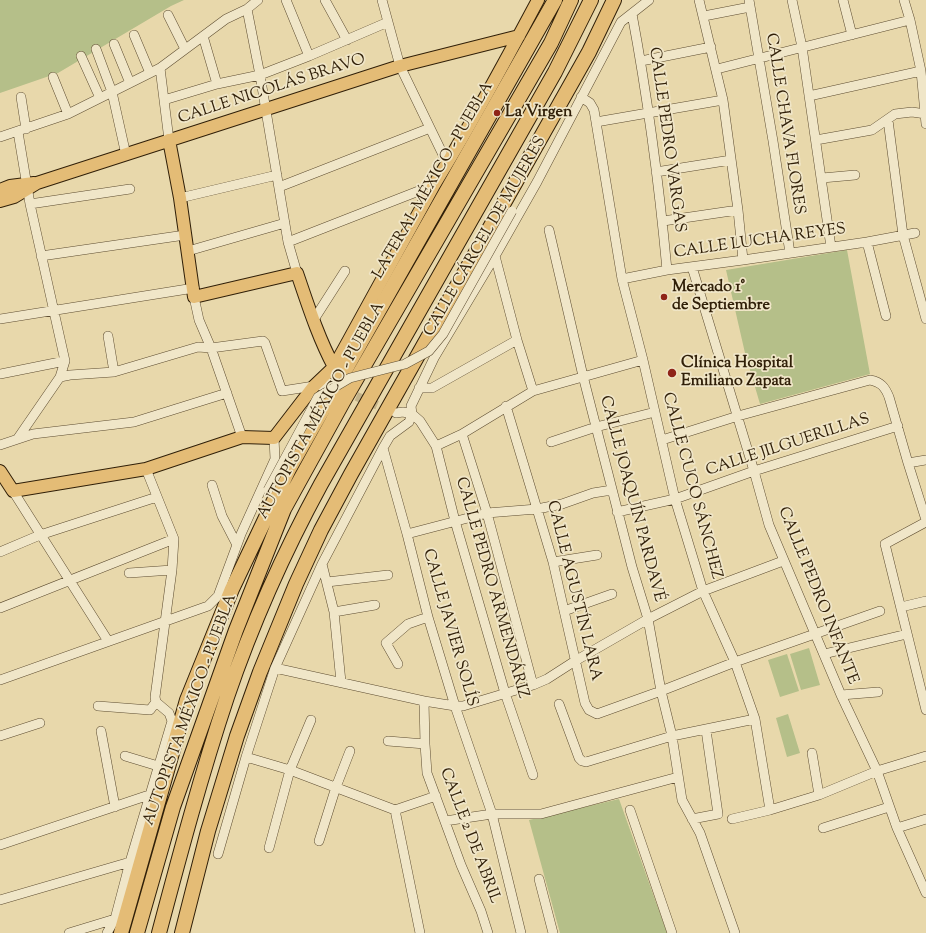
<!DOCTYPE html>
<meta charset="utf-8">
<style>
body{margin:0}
canvas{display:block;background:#e8d8ab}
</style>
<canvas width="926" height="933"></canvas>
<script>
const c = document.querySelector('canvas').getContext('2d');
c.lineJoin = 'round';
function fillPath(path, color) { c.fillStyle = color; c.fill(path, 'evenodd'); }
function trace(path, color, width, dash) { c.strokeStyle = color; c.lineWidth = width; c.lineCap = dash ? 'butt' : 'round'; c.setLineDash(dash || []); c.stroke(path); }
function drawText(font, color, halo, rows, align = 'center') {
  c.font = font + ' "Sorts Mill Goudy",serif'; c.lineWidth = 3.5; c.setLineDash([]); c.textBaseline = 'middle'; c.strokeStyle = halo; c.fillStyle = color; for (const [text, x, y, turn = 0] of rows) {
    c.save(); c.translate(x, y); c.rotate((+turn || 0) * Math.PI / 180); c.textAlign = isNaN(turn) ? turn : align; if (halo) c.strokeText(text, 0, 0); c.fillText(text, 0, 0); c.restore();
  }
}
const green = new Path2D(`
 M0,0h184l-13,6 -113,67 -58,20z
 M847,250l23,124 -110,30 -15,-51 -19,-83z
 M809,648l11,37 -19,5 -11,-36z
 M787,654l12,37 -19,6 -12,-37z
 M788,714l12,39 -13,4 -11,-39z
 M619,799l48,134h-107l-31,-113z`);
const minorTunnel = new Path2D(`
 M344,391l47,20`);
const minor = new Path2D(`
 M286,0l23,56
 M325,0l22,40
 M382,0l18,66 47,97
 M699,0l24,100 15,110 5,50
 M749,0l24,141 17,112
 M792,0l10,47 29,200
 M843,0l9,35
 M904,0l6,20 11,51 5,53
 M247,9l13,66 28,167 9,31
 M632,14c16,85 27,170 35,256
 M168,15l17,34
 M704,16l46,-9
 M134,35l16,38
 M203,36l14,48
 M114,44l16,39
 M96,49l16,43 14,63
 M81,56l19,42
 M641,61l70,-14
 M160,68l9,72
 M717,69l193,-49
 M53,77l15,37
 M809,96l112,-25
 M21,97l5,32
 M581,97l9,6 4,7 28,169 21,81 32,139 28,92 32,71 20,57 15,91
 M164,100l53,-16 43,-9 49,-19 79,-34
 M888,120l15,115 23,84
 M596,122l127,-22
 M18,132l12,72 35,157 -5,16 -42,61
 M0,137l68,-23 92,-46 66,-49 21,-10 11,-9
 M816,140l56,-10 23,-16 17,-2 14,2
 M656,172l75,-12
 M822,178l33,-3
 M279,187l151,-59
 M180,198l97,-23
 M30,204l100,-15
 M663,221l75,-11
 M549,230l34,146 49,191 16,52 13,72 11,45 10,64 18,33 35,100
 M288,242l146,-57
 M867,242l19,74
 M188,251l97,-28
 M41,256l144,-21
 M495,256l22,84 16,51
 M692,267l62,204 15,54 72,170 36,76 20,57 29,65
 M622,279l45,-9 76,-10 124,-18 48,-9
 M194,297l5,23 12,28 31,89
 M0,319l194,-31
 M313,321l32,-50
 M108,336l6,36
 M0,374l65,-13
 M60,377l10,-2 44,-3 84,-25 13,1 52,-7 2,2 17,48 32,-5 16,-1
 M419,388h13l85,-48
 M506,406l47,156 32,141 4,7 8,4 64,-23 74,-29 145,-51
 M396,413l7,-1 9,2 8,7 16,25 19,75 50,172 28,82
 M412,414l-1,-8 23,-48 61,-102 42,-74 84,-160 28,-22
 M462,434l25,79 46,172
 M662,440l76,-24 132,-36c11,2 15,7 19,17l19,66 18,57
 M551,442l45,-15 59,-15
 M0,445l33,-11 101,-12 93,-29
 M436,446l26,-12 71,-43 110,-31
 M383,448l24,86 21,83 27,89 37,108 29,119
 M908,463l18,-3
 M146,469l28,70 -2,31 -17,127 1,5
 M212,485l10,31 15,29
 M13,491l95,150
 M617,512l58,-13 79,-28 144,-45
 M926,522l-41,22 41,166
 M407,534l80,-21 50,-4 25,-5 31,-11 19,-3
 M0,552l40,-17 117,-38
 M553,562l44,-7
 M322,564l12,48 7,70
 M129,573l43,-3
 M327,582l61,-7
 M901,607l25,-6
 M0,608l174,-69
 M564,611l48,-17
 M334,612l41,-7
 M824,654l83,-20
 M398,664l-12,-21 22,-19 20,-7
 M275,668l149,33 31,5h8l70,-21 14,-6 28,-18 73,-42 55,-28 80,-30
 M0,680l208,-74 10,-10 23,-62 34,-75 -1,-21
 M841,695l37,-3
 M424,701l1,43 2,29 34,92 20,46 7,22
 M559,704l20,54 3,3 4,1 86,-26 83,-17
 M98,706l52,4 6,-8
 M101,731l14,76
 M0,736l40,-13
 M388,741l37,3
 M812,753l7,42
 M125,756l33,10
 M246,757l44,13 105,40 41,-14
 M395,810l25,123
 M630,810l42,123
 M692,819l26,-5 -12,-84
 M732,819l38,-9 49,-15 58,-24 49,-15
 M445,821l47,-7h49l137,-37
 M823,828l66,-21
 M897,828l29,-9
 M319,841l17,-54 14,-36
 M0,845l149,-50
 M269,848l21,-78 21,-50
 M218,854l28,-97 29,-89 47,-104 61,-116 7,-12 19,-14 3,-8
 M539,879l14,54
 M0,900l130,-38
 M69,933l46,-14
 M107,933l8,-14 15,-57 42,-141 -3,-8 -13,-11`);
const major = new Path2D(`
 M169,140l11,58 14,99 103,-24c11,32 21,64 37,94
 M0,190l10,-4 24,-3
 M0,201l14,-4 23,-14 363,-117 119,-30
 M0,471l13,20 133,-22 96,-32 32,1 40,-52 20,-19 100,-182c37,-60 71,-123 104,-185`);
const highway = new Path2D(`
 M121,933l66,-233 45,-111 57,-120 266,-469
 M137,933l36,-126 63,-177 48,-121 59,-107 208,-359 20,-43
 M159,933c21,-79 42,-158 68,-236 25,-73 57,-145 94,-213l234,-412 36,-72
 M182,933l26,-102 29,-95 23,-64 36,-88 25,-54 30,-56 238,-422 25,-52`);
const minorBridge = new Path2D(`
 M268,490l50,-93 32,-19 55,-14 24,-13 14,-17 69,-123`);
const markers = [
 [497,113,4,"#8f2418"],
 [664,297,4,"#8f2418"],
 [672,373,5,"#8f2418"]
];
const streetNames = [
 ["CALLE NICOLÁS BRAVO",272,90,-18],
 ["CALLE CHAVA FLORES",784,124,81],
 ["CALLE PEDRO VARGAS",666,140,82],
 ["LATERAL MÉXICO - PUEBLA",434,181,-60],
 ["CALLE CÁRCEL DE MUJERES",486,237,-60],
 ["CALLE LUCHA REYES",760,242,-8],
 ["AUTOPISTA MÉXICO - PUEBLA",322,411,-61],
 ["CALLE JILGUERILLAS",788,446,-18],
 ["CALLE CUCO SÁNCHEZ",691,486,75],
 ["CALLE JOAQUÍN PARDAVÉ",631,499,75],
 ["CALLE PEDRO ARMENDÁRIZ",491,588,74],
 ["CALLE AGUSTÍN LARA",573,591,76],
 ["CALLE PEDRO INFANTE",817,596,68],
 ["CALLE JAVIER SOLÍS",449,628,74],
 ["AUTOPISTA MÉXICO - PUEBLA",191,710,-70],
 ["CALLE 2 DE ABRIL",469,836,69]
];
const poiNames = [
 ["La Virgen",505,113],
 ["Mercado 1°",672,288],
 ["de Septiembre",672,306],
 ["Clínica Hospital",681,364],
 ["Emiliano Zapata",681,382]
];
fillPath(green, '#b5bf89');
trace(minorTunnel, '#c3b38a', 9, [9, 4.5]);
trace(minor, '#5e4d31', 10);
trace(major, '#301f08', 14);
trace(highway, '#301f08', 16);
trace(minor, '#f0e6c8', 9);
trace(major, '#e4bc76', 12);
trace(highway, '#e4bc76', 14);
trace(minorBridge, '#5e4d31', 10, []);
trace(minorBridge, '#f0e6c8', 9);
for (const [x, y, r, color] of markers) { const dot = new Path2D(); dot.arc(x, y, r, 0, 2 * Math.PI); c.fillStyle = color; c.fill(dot); trace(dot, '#f0e6c8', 1.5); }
drawText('16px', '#301f08', '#f0e6c8', streetNames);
drawText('bold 16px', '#301f08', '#f0e6c8', poiNames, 'left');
</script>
